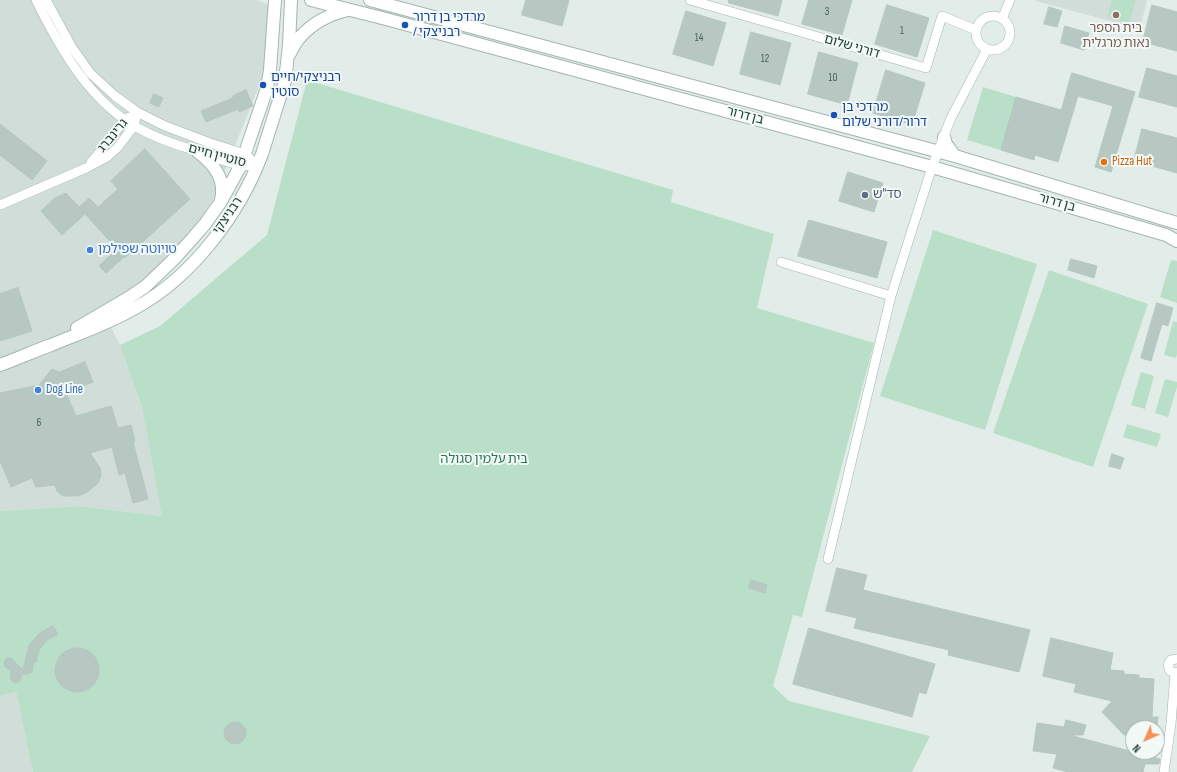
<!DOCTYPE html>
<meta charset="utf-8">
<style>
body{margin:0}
#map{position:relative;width:1177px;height:772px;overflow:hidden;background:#e2ede9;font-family:"Sofia Sans Condensed",sans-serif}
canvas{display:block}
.north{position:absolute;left:1125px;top:720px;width:40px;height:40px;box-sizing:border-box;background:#f3f9f7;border:1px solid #9fafab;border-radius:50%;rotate:225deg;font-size:11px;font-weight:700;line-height:16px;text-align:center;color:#213f3a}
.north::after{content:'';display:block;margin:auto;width:14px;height:18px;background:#f88f55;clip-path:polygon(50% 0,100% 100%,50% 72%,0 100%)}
</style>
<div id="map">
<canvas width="1177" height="772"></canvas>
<div class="north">N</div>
</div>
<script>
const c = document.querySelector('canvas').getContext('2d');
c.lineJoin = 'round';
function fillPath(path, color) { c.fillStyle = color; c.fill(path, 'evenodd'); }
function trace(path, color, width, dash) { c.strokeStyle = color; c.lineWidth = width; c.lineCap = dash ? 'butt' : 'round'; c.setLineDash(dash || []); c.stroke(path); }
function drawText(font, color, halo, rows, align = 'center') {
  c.font = font + ' "Sofia Sans Condensed","Noto Sans Hebrew",sans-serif'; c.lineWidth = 4; c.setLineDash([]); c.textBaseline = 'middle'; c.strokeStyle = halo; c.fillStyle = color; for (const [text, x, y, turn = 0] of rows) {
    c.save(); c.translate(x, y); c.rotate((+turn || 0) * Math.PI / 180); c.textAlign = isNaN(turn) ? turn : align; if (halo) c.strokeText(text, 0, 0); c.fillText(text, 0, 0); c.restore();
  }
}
const built = new Path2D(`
 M0,0h257l12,5 -6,71 -49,122 -21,33 -34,38 -31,23 -26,17 18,36 22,62 21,109 -84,-10 -79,5z
 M1036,0h111l-7,29 -104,-28z
 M16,692l17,80h-33v-76z`);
const green = new Path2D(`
 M1112,0h24l-7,23 -22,-7z
 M307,80l366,110 -2,12 103,32 -17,74 117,35 -72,274 -9,-2 -20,71 16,15 141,35 -18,36h-879l-17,-80 -16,4v-185l79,-5 83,10 -20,-109 -22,-62 40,-19 107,-91z
 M983,87l66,20 -15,53 -67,-20z
 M933,230l104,34 -52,166 -105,-34z
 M1171,260l6,1v42l-17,-6z
 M1049,270l99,34 -55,163 -100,-34z
 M1173,321l4,1v32l-1,4 -12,-3z
 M1141,372l13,4 -9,33 -14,-4z
 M1165,379l12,3v5l-9,30 -13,-4z
 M1127,424l34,10 -4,13 -34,-10z`);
const building = new Path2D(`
 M526,0h43l-7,26 -40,-11z
 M729,0h53l-4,16 -49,-13z
 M809,0h43l-10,35 -40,-11z
 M887,5l42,13 -12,39 -42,-13z
 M1152,5l25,7v39l-34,-9z
 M1049,7l13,4 -5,16 -13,-3z
 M686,11l40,12 -13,43 -40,-12z
 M1065,26l24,7 -5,17 -23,-7z
 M751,32l40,11 -11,42 -40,-11z
 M819,52l39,11 -11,42 -39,-11z
 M1147,68l30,8v31l-38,-10z
 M886,70l39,13 -13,42 -39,-12z
 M1072,73l63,19 -24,80 -16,-5 18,-61 -35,-10 -20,66 -23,-7 -1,5 -33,-10 15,-53 45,13z
 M246,90l7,16 -14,6 -1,-3 -32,13 -5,-11 32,-13v-2z
 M154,94l9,4 -4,9 -9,-4z
 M0,124l47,37 -15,19 -32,-25z
 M1142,129l35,9v35l-43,-12z
 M145,149l45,50 -65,59 -1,-1 -18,16 -7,-7 18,-17 -32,-35 -23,21 -21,-24 14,-13 11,-5 13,14 10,-9 9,9 20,-18 -7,-8z
 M848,172l35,11 -9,29 -35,-11z
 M809,220l78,22 -10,36 -79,-22z
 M1071,259l26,7 -3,12 -26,-8z
 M18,288l14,43 -32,10v-47z
 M1157,303l16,5 -5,18 -6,-2 -11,37 -10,-3z
 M85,362l8,20 -27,11 10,23 35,-10 7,22 13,-3 4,16 -2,1 15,57 -15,4 -8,-30 -6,2 -7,-28 -22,6 10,15 1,8 -3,7 -12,10 -8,3h-14l-4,-2 -3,-3 -2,-6 -19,2 -4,-9 -21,9 -11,-26v-68l39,-8 13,-16 7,3z
 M1112,454l12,4 -4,11 -11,-3z
 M837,568l30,7 -4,15 167,40 -11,42 -71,-17 1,-5 -95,-22 3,-10 -31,-7z
 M751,580l16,5 -2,8 -16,-5z
 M53,626l5,8 -11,6 -8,10 -3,12h-2l-2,10 -4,2h-6l-2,7 -4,2 -3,-1 -3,-4 1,-7 -7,-5 1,-6 2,-2h4l12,12 6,-25 11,-12z
 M809,628l126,36 -9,30 -7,-2 -7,25 -119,-33z
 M1051,638l62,15 -3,17 14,1v3l15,1v3l15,1 -2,38h6l-1,11h-24v7h-9l-22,-23 10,-11 -38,-9 2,-8 -33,-8z
 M55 670a22 22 0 1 1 44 0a22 22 0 1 1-44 0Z
 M1066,720l20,5 -3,10h-10v1l87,23 -1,5h-14l-2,8h-75l-15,-4 4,-14 -24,-3 4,-28 27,4z
 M224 733a11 11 0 1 1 22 0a11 11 0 1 1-22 0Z`);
const minor = new Path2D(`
 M36,0c24,48 51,97 98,126 18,10 39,18 59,24 15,5 31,12 47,15 5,1 12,1 18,1
 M46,0l25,46 19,27 25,23 22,16 28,14 45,17 35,11 13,12
 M690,0l236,68 16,-52 34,14
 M976 33a17 17 0 1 1 34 0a17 17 0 1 1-34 0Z
 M1002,19l8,-19
 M91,162l9,-10 25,-33 4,-2
 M0,205l86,-37 21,-11 10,-9 17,-22 3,-14
 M781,262l110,34 41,-129 19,-49 36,-69
 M828,559l63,-263
 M1177,659l-6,1c-3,3 -3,7 -1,11l7,2
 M1164,772l7,-48 4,-51`);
const tertiary = new Path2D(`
 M311,0l75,19 546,148 234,68 11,6
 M370,0l585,156 222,67
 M289,55c3,-6 7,-14 12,-19 13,-14 29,-22 47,-26
 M944,137l2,7 9,12
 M198,152c16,12 28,27 23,48
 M77,328l53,-31 16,-11 27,-26 19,-21 13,-15 15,-21 21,-38 26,-77 3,-18 5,-70
 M0,365c17,-6 34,-14 51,-20 29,-12 59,-22 86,-38 56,-31 103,-94 125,-153l23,-73 4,-36 2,-45`);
const markers = [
 [1116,15,4,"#8d6e63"],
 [405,25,4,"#1a4fb4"],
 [263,85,4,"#1a4fb4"],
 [834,115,4,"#1a4fb4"],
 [1104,162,4,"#e8710a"],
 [865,195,4,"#5c6f8a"],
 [90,250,4,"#3f7fe0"],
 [38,390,4,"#3f7fe0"]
];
const numberNames = [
 ["3",827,12],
 ["1",902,31],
 ["14",699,38],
 ["12",765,59],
 ["10",833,78],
 ["6",39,423]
];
const transitNames = [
 ["מרדכי בן דרור",413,18],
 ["/ רבניצקי",413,33],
 ["רבניצקי/חיים",271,78],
 ["סוטין",271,93],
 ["מרדכי בן",842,108],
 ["דרור/דורני שלום",842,123]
];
const educationNames = [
 ["בית הספר",1116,29],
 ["נאות מרגלית",1116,44]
];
const streetNames = [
 ["דורני שלום",852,47,16],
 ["בן דרור",745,116,15],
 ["גרינברג",113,136,-50],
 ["סוטיין חיים",217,156,15],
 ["בן דרור",1057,203,16],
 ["רבניצקי",228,216,-56]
];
const foodNames = [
 ["Pizza Hut",1112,162]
];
const serviceNames = [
 ["סד\"ש",873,195]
];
const shopNames = [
 ["טויוטה שפילמן",98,250],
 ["Dog Line",46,390]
];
const parkNames = [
 ["בית עלמין סגולה",484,460]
];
fillPath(built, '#d0ddd9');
fillPath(green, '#badfc8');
fillPath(building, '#b7c8c3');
trace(building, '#b4c7c1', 1);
trace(minor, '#a4b5b1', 10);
trace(tertiary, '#a4b5b1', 14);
trace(minor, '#fff', 9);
trace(tertiary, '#fff', 12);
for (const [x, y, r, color] of markers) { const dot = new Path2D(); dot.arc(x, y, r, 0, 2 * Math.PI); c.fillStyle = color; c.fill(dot); trace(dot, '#f3f9f7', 1.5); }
drawText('11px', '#46615c', null, numberNames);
drawText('13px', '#164399', '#f3f9f7', transitNames, 'left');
drawText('13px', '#785e54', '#f3f9f7', educationNames);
drawText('13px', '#213f3a', '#f3f9f7', streetNames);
drawText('13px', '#c56008', '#f3f9f7', foodNames, 'left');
drawText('13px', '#4e5e75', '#f3f9f7', serviceNames, 'left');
drawText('13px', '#366cbe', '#f3f9f7', shopNames, 'left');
drawText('13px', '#297850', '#f3f9f7', parkNames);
</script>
